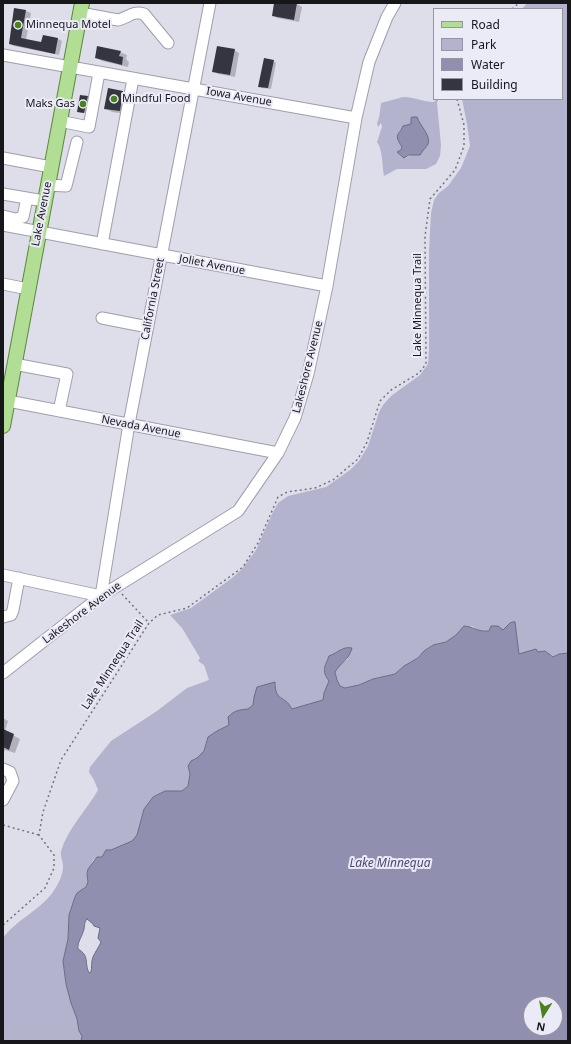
<!DOCTYPE html>
<style>
body{margin:0}
#map{position:relative;width:571px;height:1044px;overflow:hidden;background:#deddea;font-family:"Noto Sans",sans-serif}
canvas{display:block}
.frame{position:absolute;inset:0;border:4px solid #17161b;pointer-events:none}
.legend{position:absolute;left:433px;top:8px;width:130px;height:92px;box-sizing:border-box;background:#ebeaf7;border:1px solid #96959f;margin:0;padding:5px 7px;list-style:none;font-size:12px;color:#17161b}
.legend li{display:flex;align-items:center;gap:8px;height:20px}
.legend b{width:20px;border:1px solid #96959f}
.north{position:absolute;left:523px;top:996px;width:40px;height:40px;box-sizing:border-box;background:#ebeaf7;border:1px solid #96959f;border-radius:50%;rotate:191deg;font-size:11px;font-weight:700;line-height:16px;text-align:center;color:#17161b}
.north::after{content:'';display:block;margin:auto;width:14px;height:18px;background:#49821d;clip-path:polygon(50% 0,100% 100%,50% 72%,0 100%)}
</style>
<div id="map">
<canvas width="571" height="1044"></canvas>
<div class="frame"></div>
<ul class="legend">
<li><b style="height:5px;background:#b2dd94"></b>Road</li>
<li><b style="height:11px;background:#b4b3ce"></b>Park</li>
<li><b style="height:11px;background:#918faf"></b>Water</li>
<li><b style="height:11px;background:#35353f"></b>Building</li>
</ul>
<div class="north">N</div>
</div>
<script>
const c = document.querySelector('canvas').getContext('2d');
c.lineJoin = 'round';
function fillPath(path, color) { c.fillStyle = color; c.fill(path, 'evenodd'); }
function trace(path, color, width, dash) { c.strokeStyle = color; c.lineWidth = width; c.lineCap = dash ? 'butt' : 'round'; c.setLineDash(dash || []); c.stroke(path); }
function drawText(font, color, halo, rows, align = 'center') {
  c.font = font + ' "Noto Sans",sans-serif'; c.lineWidth = 4; c.setLineDash([]); c.textBaseline = 'middle'; c.strokeStyle = halo; c.fillStyle = color; for (const [text, x, y, turn = 0] of rows) {
    c.save(); c.translate(x, y); c.rotate((+turn || 0) * Math.PI / 180); c.textAlign = isNaN(turn) ? turn : align; if (halo) c.strokeText(text, 0, 0); c.fillText(text, 0, 0); c.restore();
  }
}
const green = new Path2D(`
 M527,3h41v650l-9,1 -6,3 -8,-6 -26,3 -4,-31h-5l-7,7 -22,2 -9,-6 -26,16 -14,3 -8,6 -6,7 -14,8 -9,8 -22,5 -14,6 -14,3 -5,-2 -3,-6 -2,-8 4,-7 9,-6 -5,-11c-12,9 -25,18 -14,33l-5,12 -1,7 -4,2 -28,8 -6,-10 -8,-5 -2,-4 -21,6 -1,8 -23,20 -13,6 -9,6 -4,14 -16,15 2,8 -2,12 -6,5h-17l-12,6 -9,12 -7,26 -5,6 -21,9 -5,1 -4,6 -8,2 -6,10 -1,5 1,8 -2,5 -9,6 -2,4 -6,18 -1,24 -5,22 3,23 5,19 6,16 2,12 3,5 -1,5h-78v-103c13,-18 36,-27 50,-46 5,-8 10,-16 10,-26 0,-5 -3,-10 -2,-15 7,-23 25,-40 37,-61l-4,-10 -5,-8 1,-5 21,-26 46,-30 30,-23 22,-8 -5,-15 -6,-4 2,-3 -18,-30 -12,-13 21,-7 41,-30 10,-9 14,-19 16,-36 6,-11 10,-7 38,-9 24,-17 9,-9 9,-15 11,-34 4,-7 8,-9 29,-21 8,-11 1,-14v-99l2,-38 3,-13 5,-7 9,-7 13,-18 9,-22 -3,-22 -5,-25h100v-90h-40z
 M403,97c11,0 21,5 31,5l2,-3 2,1 -1,3 4,42 -1,11 -4,8 -10,5h-29l-13,7c-2,-10 -1,-26 -7,-34l5,-15 -1,-4 -3,4 -1,-4c3,-6 3,-13 4,-20zM411,118c14,9 13,13 16,28 -8,9 -13,6 -21,12l-9,-6 4,-2 1,-3 -2,-3 5,-18 6,-2z`);
const water = new Path2D(`
 M413,117h4c3,9 14,18 11,27 -2,4 -6,7 -8,11h-11l-5,3 -7,-6 4,-2 1,-3c-9,-14 -3,-11 1,-21l8,-2v-6z
 M515,622l4,32 17,-5 2,3 7,-1 8,6 6,-3 9,-1v388h-487l1,-5 -3,-5 -2,-12 -6,-16 -5,-19 -3,-23 5,-22 1,-24 6,-18 2,-4 9,-6 2,-5 -1,-8 1,-5 9,-12h5l4,-7h5l21,-9 5,-6 7,-26 9,-12 12,-6h17l6,-5 2,-12 -2,-8 3,-5 6,-3 7,-7 4,-14 9,-6 12,-6 -1,-8c7,-7 11,-7 20,-8l5,-4 1,-8 3,-10 18,-5c0,20 9,12 17,27l31,-9 1,-7 5,-12c-8,-11 -4,-14 0,-25 9,-3 13,-10 23,-8 -4,13 -10,13 -17,24l2,8 3,6 5,2 14,-3 14,-6 22,-5 9,-8 14,-8 6,-7 9,-6 13,-3 10,-7 8,-9c11,1 13,6 25,5l2,-5h7l5,4 7,-7zM87,919l6,5 1,2 6,2 -2,10 3,4c-2,5 -6,10 -8,15 -2,5 -1,10 -2,15l-2,1c-5,-11 1,-17 -11,-24 -1,-7 5,-14 6,-20 1,-5 0,-7 3,-10zM531,1004h24v24h-24z`);
const shadow = new Path2D(`
 M275,3h15l7,1 5,3 -3,15 -22,-4 -4,-3z
 M15,9l11,2 5,2 -5,27 16,4 16,-5 4,2 -3,14 -45,-9 -4,-2z
 M234,50l5,3 -4,24 -17,-3 -4,-3z
 M120,52l7,3 -1,4 3,3 -1,5 -26,-6 -6,-3z
 M274,61l2,2 -5,26 -9,-1 -2,-2z
 M109,89l14,3 6,4 -3,18 -14,-2 -7,-4z
 M87,97l1,1 -3,15 -6,-1z
 M3,718l5,3 -3,10 15,8 -5,14 -10,-3 -2,4z`);
const building = new Path2D(`
 M274,3h23l-3,17 -22,-4z
 M14,8l12,2 -5,28 20,4 2,-7 15,3 -3,16 -46,-10z
 M97,46l24,5 -2,5 4,1 -1,8 -27,-7z
 M217,46l18,3 -5,26 -18,-3z
 M264,58l10,2 -6,28 -10,-1z
 M108,88l15,3 -3,20 -16,-2z
 M80,95l8,1 -4,17 -7,-1z
 M3,729l11,5 -5,16 -6,-3z`);
const path = new Path2D(`
 M512,9l7,-6
 M122,594l27,29
 M3,825l36,10
 M3,925l42,-37 9,-20v-13l-15,-20 4,-23 18,-52 88,-137 9,-8 29,-7 56,-41 15,-24 20,-46 9,-5 28,-4 18,-8 25,-21 9,-17 13,-41 11,-11 28,-17 7,-9 -1,-128 5,-37 25,-29 9,-24v-21l-7,-26`);
const minor = new Path2D(`
 M80,13l38,7c10,-2 15,-10 26,-6l24,29
 M3,55l353,63
 M59,121l30,6 10,-54
 M3,158l48,9
 M47,185l19,1 11,-44
 M3,194l41,7
 M3,216l13,3
 M3,225l324,61
 M14,227l2,-8 7,-2 4,-19
 M102,244l31,-165
 M3,284l25,5
 M102,318l46,9
 M14,364l53,10 -8,37
 M3,400l275,53
 M3,575l98,21 28,-172 81,-421
 M3,617l8,-2 2,-5 6,-32
 M3,673l98,-77 137,-85 40,-58 17,-35 13,-44 19,-88 29,-168 13,-56 18,-45 8,-14
 M3,769l7,3 3,9 -10,19`);
const major = new Path2D(`
 M3,426l79,-423`);
const markers = [
 [18,25,4,"#49821d"],
 [114,99,4,"#49821d"],
 [83,104,4,"#49821d"]
];
const poiNames = [
 ["Minnequa Motel",26,25],
 ["Mindful Food",122,99],
 ["Maks Gas",75,104,"right"]
];
const streetNames = [
 ["Iowa Avenue",239,97,10],
 ["Lake Avenue",42,214,-79],
 ["Joliet Avenue",212,265,11],
 ["California Street",153,299,-79],
 ["Lake Minnequa Trail",418,305,-90],
 ["Lakeshore Avenue",308,367,-76],
 ["Nevada Avenue",141,427,11],
 ["Lakeshore Avenue",82,613,-37],
 ["Lake Minnequa Trail",113,665,-57]
];
const waterNames = [
 ["Lake Minnequa",390,864]
];
fillPath(green, '#b4b3ce');
fillPath(water, '#918faf');
trace(water, '#6c6b83', 1);
fillPath(shadow, '#0003');
fillPath(building, '#35353f');
trace(minor, '#9f9eab', 13);
trace(major, '#5a893c', 16);
trace(path, '#75747d', 1.5, [2, 3]);
trace(minor, '#fff', 11);
trace(major, '#b2dd94', 14);
for (const [x, y, r, color] of markers) { const dot = new Path2D(); dot.arc(x, y, r, 0, 2 * Math.PI); c.fillStyle = color; c.fill(dot); trace(dot, '#ebeaf7', 1.5); }
drawText('11px', '#17161b', '#ebeaf7', poiNames, 'left');
drawText('11px', '#17161b', '#ebeaf7', streetNames);
drawText('italic 12px', '#4c4676', '#ebeaf7', waterNames);
</script>
